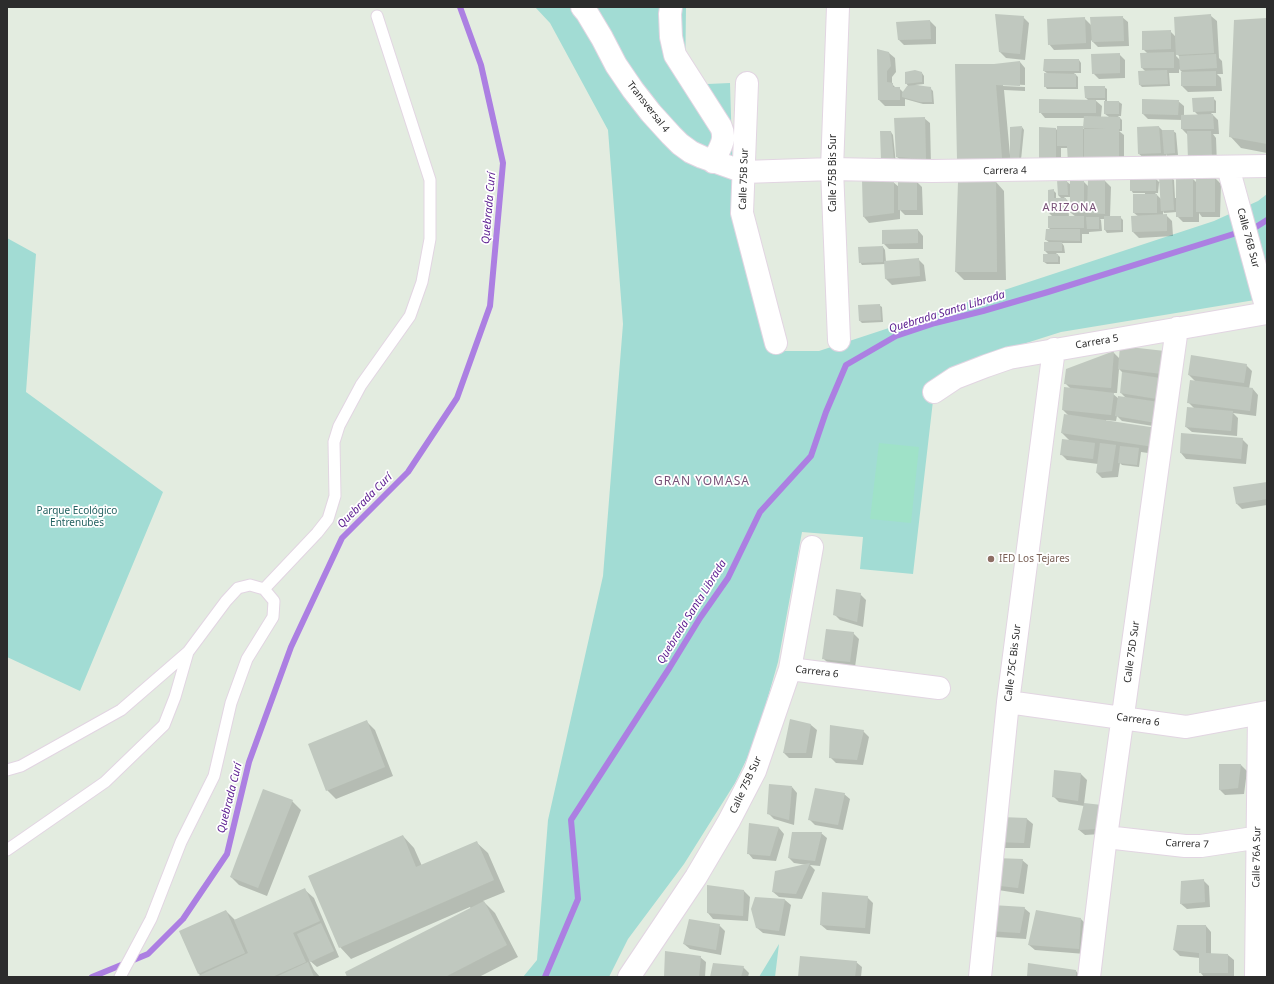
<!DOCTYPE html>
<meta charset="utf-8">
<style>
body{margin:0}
#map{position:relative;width:1274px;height:984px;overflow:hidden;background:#e3ece0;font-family:"Noto Sans",sans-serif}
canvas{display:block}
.frame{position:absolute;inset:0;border:8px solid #2c2c2c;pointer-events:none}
</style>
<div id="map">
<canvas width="1274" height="984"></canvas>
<div class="frame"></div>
</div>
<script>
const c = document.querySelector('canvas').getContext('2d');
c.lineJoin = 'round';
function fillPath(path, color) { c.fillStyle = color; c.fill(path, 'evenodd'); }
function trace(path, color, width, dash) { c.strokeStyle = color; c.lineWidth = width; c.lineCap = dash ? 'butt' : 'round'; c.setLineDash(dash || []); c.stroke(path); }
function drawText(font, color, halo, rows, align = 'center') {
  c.font = font + ' "Noto Sans",sans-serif'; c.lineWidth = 3.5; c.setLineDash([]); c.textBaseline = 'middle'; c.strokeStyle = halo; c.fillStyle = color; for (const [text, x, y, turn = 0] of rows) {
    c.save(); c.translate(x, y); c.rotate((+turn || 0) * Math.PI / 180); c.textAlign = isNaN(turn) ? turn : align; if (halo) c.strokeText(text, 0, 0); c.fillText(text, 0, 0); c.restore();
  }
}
const green = new Path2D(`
 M535,7h151l-1,78 45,-2 4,131 37,137h48l395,-130 44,-20 9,-7v104l-206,34 -82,26 -34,15 -22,20 11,-1 -21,182 -53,-5 3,-32 -61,-5 -24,130 -23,80 -20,41 -51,81 -56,75 -19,38h-86l14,-17 11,-140 55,-244 20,-252 -15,-194 -58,-107z
 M7,238l29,16 -10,138 137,100 -83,199 -73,-34z
 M779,944l-4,33h-16z`);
const pitch = new Path2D(`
 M879,443l40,4 -8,76 -41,-4z`);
const shadow = new Path2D(`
 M1211,16l6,5 2,37 3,3 1,13h-6l4,4 1,13 -34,1 -6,-6 1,-13 -4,-4v4h-10l1,13 -28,1 -2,-2 6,-13 -4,-4 6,-14 -5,-5 27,-18 6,6zM1176,53l4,4v3l-4,-4z
 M1023,17l6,6 -4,37 -19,-2 -6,-6z
 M1122,17l6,5 1,24 -31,1 -7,-7v9l-37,1 -5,-6 35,-26 8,8z
 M1266,20l1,1v132l-26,-5 -11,-12z
 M930,21l6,6v17l-32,1 -5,-5 -1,-17z
 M889,53l6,5 1,14 -4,5v7l4,4h3l5,5 4,-7 -2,-3 16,-10 2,3v8l-9,1 15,3 3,3 1,13h-11l-18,-5v7h-20l-6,-6z
 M1119,54l6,6v18l-26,1 -6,-6z
 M1079,60l2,3v10h-7l4,4v12h-31l-2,-3 3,-12 -4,-3z
 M1020,62l5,6v23l-21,-1 7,76 -45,2 28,-103zM1003,84l22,1v2l-22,-1z
 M1104,87l3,2v13h12l3,2 -1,12h-3l4,4v11h-3l5,4v33l-33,1 -23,-21h-7v19l-16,-1 11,-37 2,2 24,-4 2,2 1,-11h-40l-5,-6 49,-11 -3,-3zM1095,100h10v14l4,3h-8l1,-11z
 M1213,98l3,3v12h-5l7,7 1,14h-6l3,4 1,27 -35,-36v-9l-34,-1 -5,-5 35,-13 6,5v10l14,-1 -4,-4z
 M924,118l6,5 1,41 -28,-2 -6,-5z
 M1022,127l2,3 -3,30h-7l-3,-3z
 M1159,127l4,4h10l3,2 2,22 -11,1 -1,-2v5h-21l-6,-5z
 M881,132h10l2,3 3,29z
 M1172,178l2,2 1,18h2v-19h16l4,4 18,-5 6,6 -1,33h-18l-3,-4v9h-16l-6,-6v-4l-13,1 -1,-2v5l3,-1 6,6 1,15 -34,2 -6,-6 6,-15 -5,-4 11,-18v-2h-12l-2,-3v-11h25l4,4h-1l-1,10h-3l6,6z
 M863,181l30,1 6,5 17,-6 6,6 1,28h-18l-5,-5v9l-31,4 -5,-6z
 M1066,181l5,4 13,-3 5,5 16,-6 6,6 -1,30h10l3,3v12l-16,1 -2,-3v-11h-5l1,1 1,11 -13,1v2h-7v9h-20l2,3 1,7h-9l4,4v7h-13l-3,-2 5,-7 -4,-4 5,-8 -4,-3 5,-10 -2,-2 4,-11 -4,-4v-22l4,-1 3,3v6h6l-4,-4zM1064,197h7v16l5,4h-7l-1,-16z
 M996,182l8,9 2,89h-42l-8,-8z
 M918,230l5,6v13h-34l-6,-6z
 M883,247l2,3 1,12 32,-3 6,6 2,16 -34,4 -6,-6 -1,-15 -23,1 -2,-3z
 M879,305l3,2 1,15 -21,1 -2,-2z
 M1165,352l-3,103 -21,-3 -2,15 -17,-2 -2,-2 -2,14 -16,1 -5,-5 1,-9 -31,-4 -6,-6 9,-13 -8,-8 7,-17 -6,-6 8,-21 -5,-5 1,-14 47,-17 6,6zM1119,369l4,4 -2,20 5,5 -7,1 -7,-6h5zM1117,416l5,5 31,5 -1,2 -46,-7v-1l10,1z
 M1246,365l6,6 -3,18h4l5,6 -2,21 -23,-3 5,5 -1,18 -45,-4 -6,-5 9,-18 -7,-7 8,-20 -7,-7z
 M1242,439l6,6 -2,19 -60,-5 -5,-6z
 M1267,483v22l-25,4 -6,-6z
 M860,594l6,6 -3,27 -23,-7 -6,-6z
 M853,633l6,6 -4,28 -26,-3 -6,-6z
 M791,720l20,5 6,5 -5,28h-23l-5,-5z
 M366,721l9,9 18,46 -57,23 -9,-9z
 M863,731l6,6 -6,28 -27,-2 -6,-6z
 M1220,765h21l6,6 -3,23 -19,1 -5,-5z
 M1055,771l26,3 6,6 -3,24 17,30 -16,1 -6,-5 5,-24 -25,-4 -6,-6z
 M792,787l5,6 -3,32 -20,-6 -6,-6z
 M844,794l6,5 -7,31 -28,-5 -6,-6z
 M292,801l9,9 -34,86 -28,-11 -8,-8z
 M1002,818l25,1 6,5 -3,24h-26l-5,-6z
 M750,824l29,4 5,6 -8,27 -23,-2 -5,-6z
 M821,833l6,5 -7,28 -10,-1 5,5 -13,29 -23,-2 -6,-5 34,-27 -13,-2 -5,-5z
 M403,836l11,12 8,18 54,-24 12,11 17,39 -22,9 12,12 23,44 -39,20h-130l122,-68 -1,-2 -119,52 -11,-12z
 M1022,860l6,5 -4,29 -26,-4 -5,-5z
 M1203,880l6,6 1,21 -23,2 -6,-5z
 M305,890l9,8 25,59 -22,10 -8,-7 5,10 6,7h-122l3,-1 -2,-2 -19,-42 46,-21 9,9z
 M744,891l6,6 -2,24 -35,-2 -5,-6z
 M867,897l6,6 -3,31 -43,-4 -6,-5z
 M756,898l29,2 6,5 -6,31 -22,-3 -6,-5z
 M1024,908l6,5 -4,26 -31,-2 -5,-6z
 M1081,919l6,6 -2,29 -50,-4 -6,-5z
 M719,925l6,6 -4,24 -31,-6 -6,-5z
 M1206,926l5,6v22l17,1 6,5v17h-30l-4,-5v-14l-20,-2 -6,-6z
 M700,957l6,5 -1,15h-40z
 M856,962l6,5 -1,10h-62z
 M743,967l6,6 -1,4h-37z
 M1076,971l5,6h-53z`);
const stream = new Path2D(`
 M92,977l56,-23 35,-35 44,-65 22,-92 42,-115 51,-109 66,-66 49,-74 33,-92 13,-143 -22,-98 -21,-58
 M545,977l33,-78 -7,-79 99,-153 30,-49 28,-40 32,-66 51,-56 15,-44 20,-47 50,-29 39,-13 48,-12 65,-19 208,-65 11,-7`);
const building = new Path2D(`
 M995,14l29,2 -4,38 -21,-2z
 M1211,14l3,39 -38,2 -2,-38z
 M1123,16l1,25 -32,1 -2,-25z
 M1085,17l1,26 -38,2 -1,-26z
 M1266,18l1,27v99l-38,-7 5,-117z
 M930,20l1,19 -33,1 -2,-18z
 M1171,30v19l-29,1v-19z
 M877,49l12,3 2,14 -4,5v11l6,1v4h7v13h-22z
 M1174,52v16h-33l-1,-15z
 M1120,53v20l-28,1 -1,-20z
 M1216,54l1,14 -37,2 -1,-14z
 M1044,59h35v12h-36z
 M1020,61v25l-24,-1 6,73 -45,2 -2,-96h39z
 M915,70l7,2v10l-17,2v-12z
 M1167,70l1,14 -29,1 -1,-14z
 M1216,71v15h-35v-14z
 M1044,73l32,1v13h-32z
 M916,85l15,2 1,15h-12l-18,-5v-4l5,-7z
 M1084,86h21v12h-20z
 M1214,97v14l-21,1 -1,-14z
 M1039,99l57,1v13h-57z
 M1142,99l37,1 -1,15 -36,-1z
 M1104,101h15v13h-15z
 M1213,114l1,15h-33v-14z
 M1084,116l36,1v12h-1v34h-35v-34l23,-1h-24z
 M925,117l1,42 -30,-2 -2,-39z
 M1022,126l-3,32h-9v-31z
 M1057,126h26v37h-15l-1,-17h-10z
 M1159,126l2,27 -23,1 -1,-27z
 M1039,127l17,1v33h-17z
 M1162,130h12l1,23 -11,1z
 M880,131h11l3,30h-13z
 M1187,131h24l1,28 -24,1z
 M1159,177h13l2,33 -13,1z
 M1196,177h19v35h-19z
 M1130,178h26v13h-26z
 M1176,178h17v39h-17z
 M862,180l32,1v32l-31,4z
 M917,180v30h-19v-29z
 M1057,180h10l1,15h-10z
 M1088,180h17v34l-18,-1z
 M996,181l1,91h-42l3,-90z
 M1070,181h14v32h-14z
 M1054,189v9h12v15h-18v-23z
 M1133,194h24v19h-24z
 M1167,214v17l-35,1 -1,-16z
 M1048,216h36v12h-36z
 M1104,216h17v14h-17z
 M1086,217h13v12h-12z
 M918,229v14l-36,1v-14z
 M1046,229h34v12l-35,-1z
 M1044,242h18v9h-18z
 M883,246v16l-24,1 -1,-16z
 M1043,254h15v8h-15z
 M919,258l1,18 -35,3 -1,-18z
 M880,304l1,16 -22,1 -1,-16z
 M1120,346l45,5 -2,23 -45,-5z
 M1114,351l-3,37 -47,-4 2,-15z
 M1191,355l56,9 -3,19 -56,-8z
 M1122,372l44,7 -3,21 -43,-7z
 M1190,380l63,8 -3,23 -63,-8z
 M1064,387l50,6 -3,22 -49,-5z
 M1118,396l41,6 -3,21 -41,-7z
 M1187,407l46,4 -2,20 -46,-4z
 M1064,414l93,14 -3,19 -93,-14z
 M1181,433l62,5 -2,21 -61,-6z
 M1062,439l33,4 -2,16 -33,-4z
 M1100,443l16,2 -4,26 -16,2z
 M1120,446l19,2 -2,17 -19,-2z
 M1267,482v17l-31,5 -3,-17z
 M836,589l25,4 -4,29 -24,-7z
 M826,629l28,3 -4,30 -28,-3z
 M790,719l21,5 -5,29h-23z
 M367,720l18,47 -59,24 -18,-47z
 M830,725l34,5 -7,30 -28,-2z
 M1219,764h22l-3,24 -19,2z
 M1054,770l27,3 -3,28 -26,-4z
 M769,784l23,2 -3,34 -22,-6z
 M815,788l30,5 -7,32 -30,-5z
 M263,789l30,11 -35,88 -28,-11z
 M1084,803l18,2 -6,24 -18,1z
 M1001,817l26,1 -3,25 -26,-1z
 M749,823l30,4 -9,29 -23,-2z
 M792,832h30l-7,29 -27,-3z
 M403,835l13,32 61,-26 17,39 -155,68 -31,-72z
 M995,858l28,1 -5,29 -26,-3z
 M810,863l-14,31 -24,-2 3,-21z
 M1204,879l1,23 -25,2 1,-23z
 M707,885l37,5 -1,26 -36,-3z
 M305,888l15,33 -27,12 13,29 -34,15h-76l52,-24 -14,-33z
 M822,892l46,4 -3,32 -45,-3z
 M755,897l30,2 -6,32 -23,-3 -5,-19z
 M484,901l23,44 -62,32h-98l-2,-5z
 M992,905l33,2 -5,26 -31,-2z
 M226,910l19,43 -47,21 -19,-43z
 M1036,910l45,8 -2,31 -51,-4z
 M689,919l31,5 -4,26 -33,-6z
 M321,923l13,28 -24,11 -13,-28z
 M1177,925h29v28l22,1v19h-29v-20l-26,-3z
 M665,951l36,5 -2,21h-35z
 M800,956l57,5 -2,16h-57z
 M308,962l6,15h-38z
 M713,963l31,3 -3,11h-31z
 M1028,963l48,7v7h-49z`);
const lane = new Path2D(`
 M264,589l53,-56 11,-14 7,-23 -1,-54 5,-16 22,-41 49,-69 12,-34 8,-43v-59l-53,-164
 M7,770l14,-4 100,-56 67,-58 38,-51 12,-13 12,-3 14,4 10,12 -1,16 -26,42 -16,44 -17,73 -33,66 -30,77 -31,58
 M7,850l98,-68 59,-57 11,-28 13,-45`);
const street = new Path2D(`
 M582,7l5,6 15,25 14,27 17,25 18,23 20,22 9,9 11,8 11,5 42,15 88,-3 100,2 335,-5
 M671,7l-1,7 1,23 4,18 46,72c6,13 -2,22 -8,35
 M838,7l-6,162 7,171
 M747,83l-5,130 34,130
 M1228,167l39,143
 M934,392l21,-14 31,-12 23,-8 258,-45
 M790,669l149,19
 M1008,702l178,25 81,-15
 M1106,837l79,9h16l66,-10
 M629,977l67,-100 33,-56 26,-50 35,-102 22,-122
 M980,977l28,-275 46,-353
 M1089,977l16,-133 72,-516
 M1256,977l3,-263`);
const markers = [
 [991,559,4,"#8d6e63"]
];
const streetNames = [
 ["Transversal 4",648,107,52],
 ["Carrera 4",1005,171,-1],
 ["Calle 75B Bis Sur",833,173,-90],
 ["Calle 75B Sur",744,179,-88],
 ["Calle 76B Sur",1248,238,75],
 ["Carrera 5",1097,342,-10],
 ["Calle 75D Sur",1132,652,-82],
 ["Calle 75C Bis Sur",1013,663,-83],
 ["Carrera 6",817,672,7],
 ["Carrera 6",1138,720,8],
 ["Calle 75B Sur",746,785,-65],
 ["Carrera 7",1187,844,2],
 ["Calle 76A Sur",1257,857,-89]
];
const parkNames = [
 ["Parque Ecológico",77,511],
 ["Entrenubes",77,523]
];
const educationNames = [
 ["IED Los Tejares",999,559]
];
const waterNames = [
 ["Quebrada Curí",489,208,-85],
 ["Quebrada Santa Librada",947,312,-17],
 ["Quebrada Curí",365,501,-45],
 ["Quebrada Santa Librada",692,612,-58],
 ["Quebrada Curí",230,798,-76]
];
const neighbourhoodNames = [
 ["ARIZONA",1070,208]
];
const quarterNames = [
 ["GRAN YOMASA",702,482]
];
fillPath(green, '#a2dcd4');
fillPath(pitch, '#9fe2c8');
fillPath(shadow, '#0003');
trace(stream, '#ac7fe2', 6);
fillPath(building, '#c0c8bf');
trace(lane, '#e2d5e2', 13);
trace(street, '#e2d5e2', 24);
trace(lane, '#fff', 11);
trace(street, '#fff', 22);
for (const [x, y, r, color] of markers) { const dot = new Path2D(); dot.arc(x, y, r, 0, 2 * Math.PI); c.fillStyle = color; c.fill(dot); trace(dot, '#fff', 1.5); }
drawText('10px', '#2c2c2c', '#fff', streetNames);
drawText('10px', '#236261', '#fff', parkNames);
drawText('10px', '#785e54', '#fff', educationNames, 'left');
drawText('italic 11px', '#5a1c8f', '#fff', waterNames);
c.letterSpacing = '1px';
drawText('11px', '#785177', '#fff', neighbourhoodNames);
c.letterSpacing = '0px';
c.letterSpacing = '1px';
drawText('12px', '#785177', '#fff', quarterNames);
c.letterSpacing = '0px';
</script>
